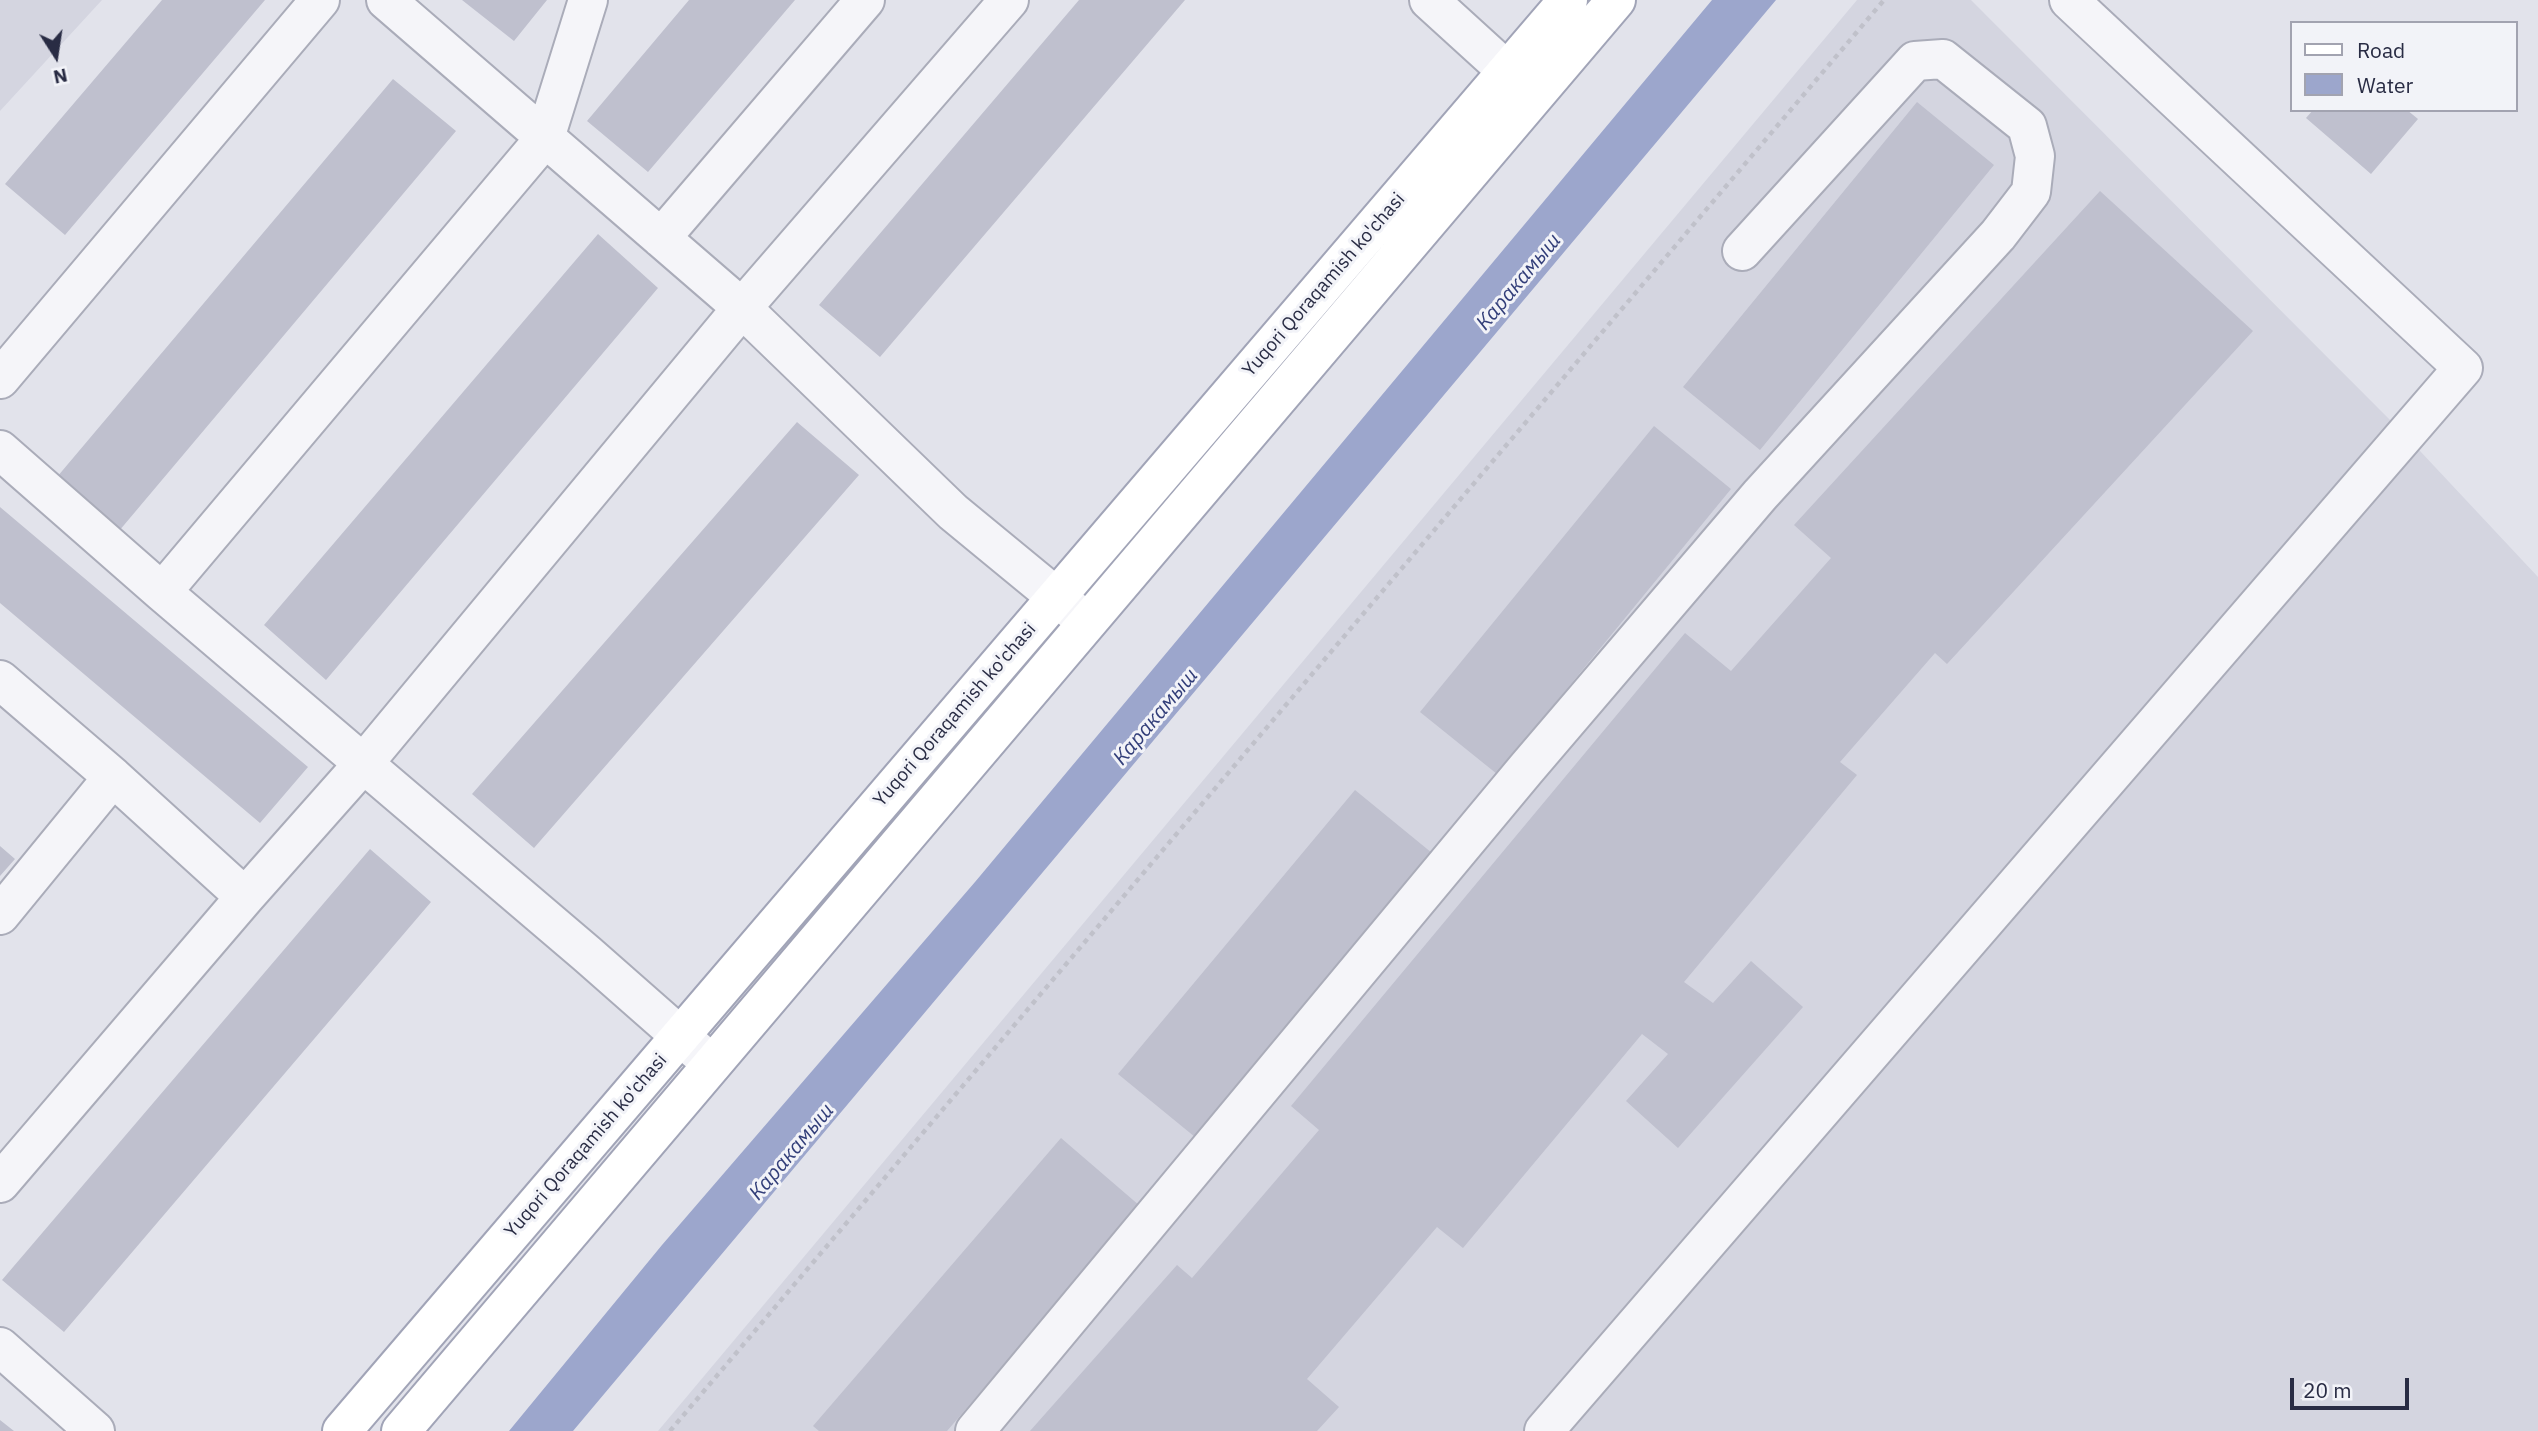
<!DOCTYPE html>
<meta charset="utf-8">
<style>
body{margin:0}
#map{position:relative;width:2538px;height:1431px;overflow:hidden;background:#e2e3eb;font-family:"IBM Plex Sans",sans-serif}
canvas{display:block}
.legend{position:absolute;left:2290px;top:21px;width:228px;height:91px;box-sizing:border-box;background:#f2f3f8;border:2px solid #a2a3b0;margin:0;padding:9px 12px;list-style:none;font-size:21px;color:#292c44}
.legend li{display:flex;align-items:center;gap:14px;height:35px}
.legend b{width:35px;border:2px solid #a2a3b0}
.north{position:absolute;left:21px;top:21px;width:70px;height:70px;-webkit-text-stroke:5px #f2f3f8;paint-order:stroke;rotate:168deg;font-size:19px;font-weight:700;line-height:28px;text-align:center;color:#292c44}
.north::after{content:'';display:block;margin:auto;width:24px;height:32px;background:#292c44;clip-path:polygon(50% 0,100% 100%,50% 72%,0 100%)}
.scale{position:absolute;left:2290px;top:1378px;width:119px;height:32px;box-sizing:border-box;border:4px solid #292c44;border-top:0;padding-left:9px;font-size:21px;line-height:24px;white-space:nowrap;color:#292c44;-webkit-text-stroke:5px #f2f3f8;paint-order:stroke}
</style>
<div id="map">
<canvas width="2538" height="1431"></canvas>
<ul class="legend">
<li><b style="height:9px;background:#fff"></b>Road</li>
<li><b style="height:19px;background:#9ca6cc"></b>Water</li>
</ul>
<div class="north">N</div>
<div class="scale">20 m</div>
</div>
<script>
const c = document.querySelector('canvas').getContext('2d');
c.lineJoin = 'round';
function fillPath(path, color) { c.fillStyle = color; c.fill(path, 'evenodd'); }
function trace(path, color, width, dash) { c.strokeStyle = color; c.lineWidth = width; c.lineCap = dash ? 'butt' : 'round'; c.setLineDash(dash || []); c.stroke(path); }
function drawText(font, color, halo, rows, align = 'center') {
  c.font = font + ' "IBM Plex Sans",sans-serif'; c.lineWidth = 6; c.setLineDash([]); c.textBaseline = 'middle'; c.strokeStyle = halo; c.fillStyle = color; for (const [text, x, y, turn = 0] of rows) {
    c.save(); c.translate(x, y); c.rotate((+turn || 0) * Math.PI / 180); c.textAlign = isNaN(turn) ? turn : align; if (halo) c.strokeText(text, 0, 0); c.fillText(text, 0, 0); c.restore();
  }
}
const built = new Path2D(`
 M0,0h102l-102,111z
 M1857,0h114l435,436 132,141v854h-1880z`);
const water = new Path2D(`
 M1712,0h64l-1203,1431h-64l153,-186 313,-363z`);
const building = new Path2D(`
 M162,0h103l-200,235 -60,-51z
 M462,0h85l-33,41z
 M689,0h106l-147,172 -61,-51z
 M1079,0h106l-305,357 -61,-52z
 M393,79l63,52 -337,400 -62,-54z
 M1917,102l77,63 -234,285 -77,-63z
 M2313,110h94l11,9 -47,55 -65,-56z
 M2100,191l153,140 -306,333 -12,-11 -95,109 17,13 -173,207 29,21 38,-42 52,46 -125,141 -52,-47 42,-47 -26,-20 -179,214 -26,-21 -130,152 32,28 -22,24h-287l147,-166 15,13 127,-148 -28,-24 394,-473 46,38 100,-113 -37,-33z
 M598,234l60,54 -332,392 -62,-55z
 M797,422l62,53 -325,373 -62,-54z
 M1654,426l77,63 -234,285 -77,-62z
 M0,507l308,260 -48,56 -260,-220z
 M1355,790l77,63 -237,284 -77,-63z
 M0,846l15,13 -15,17z
 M370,849l61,53 -367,430 -62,-52z
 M1061,1138l79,68 -193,225h-128l-6,-5z
 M0,1420l14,11h-14z`);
const path = new Path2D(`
 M670,1431l1214,-1431`);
const minor = new Path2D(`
 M386,0l356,308 211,204 130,107
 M1429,0l78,71 25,19
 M661,238l204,-238
 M0,379l320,-379
 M0,450l162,142 425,362 125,110
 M162,592l383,-454 43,-138
 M0,680l113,97 132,120 118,-133 379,-456 267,-308
 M0,915l113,-138
 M0,1183l245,-286
 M0,1347l95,84
 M975,1431l551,-662 234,-274 238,-260 33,-43 4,-36 -8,-30 -84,-67 -28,2 -173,190
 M1544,1431l919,-1063 -394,-368`);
const major = new Path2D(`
 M342,1431l1226,-1431
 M401,1431l1215,-1431`);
const streetNames = [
 ["Yuqori Qoraqamish ko'chasi",1324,285,-49],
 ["Yuqori Qoraqamish ko'chasi",955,715,-49],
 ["Yuqori Qoraqamish ko'chasi",586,1146,-49]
];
const waterNames = [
 ["Каракамыш",1519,282,-50],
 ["Каракамыш",1156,717,-50],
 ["Каракамыш",792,1152,-50]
];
fillPath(built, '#d4d5e0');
fillPath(water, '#9ca6cc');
fillPath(building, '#bfc0ce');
trace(minor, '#aaacb9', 42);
trace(major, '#a1a4b7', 42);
trace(path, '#c0c1ca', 4.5, [5, 5]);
trace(minor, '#f5f5f9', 38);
trace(major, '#fff', 38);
drawText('19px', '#292c44', '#f2f3f8', streetNames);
drawText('italic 21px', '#323e79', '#f2f3f8', waterNames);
</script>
